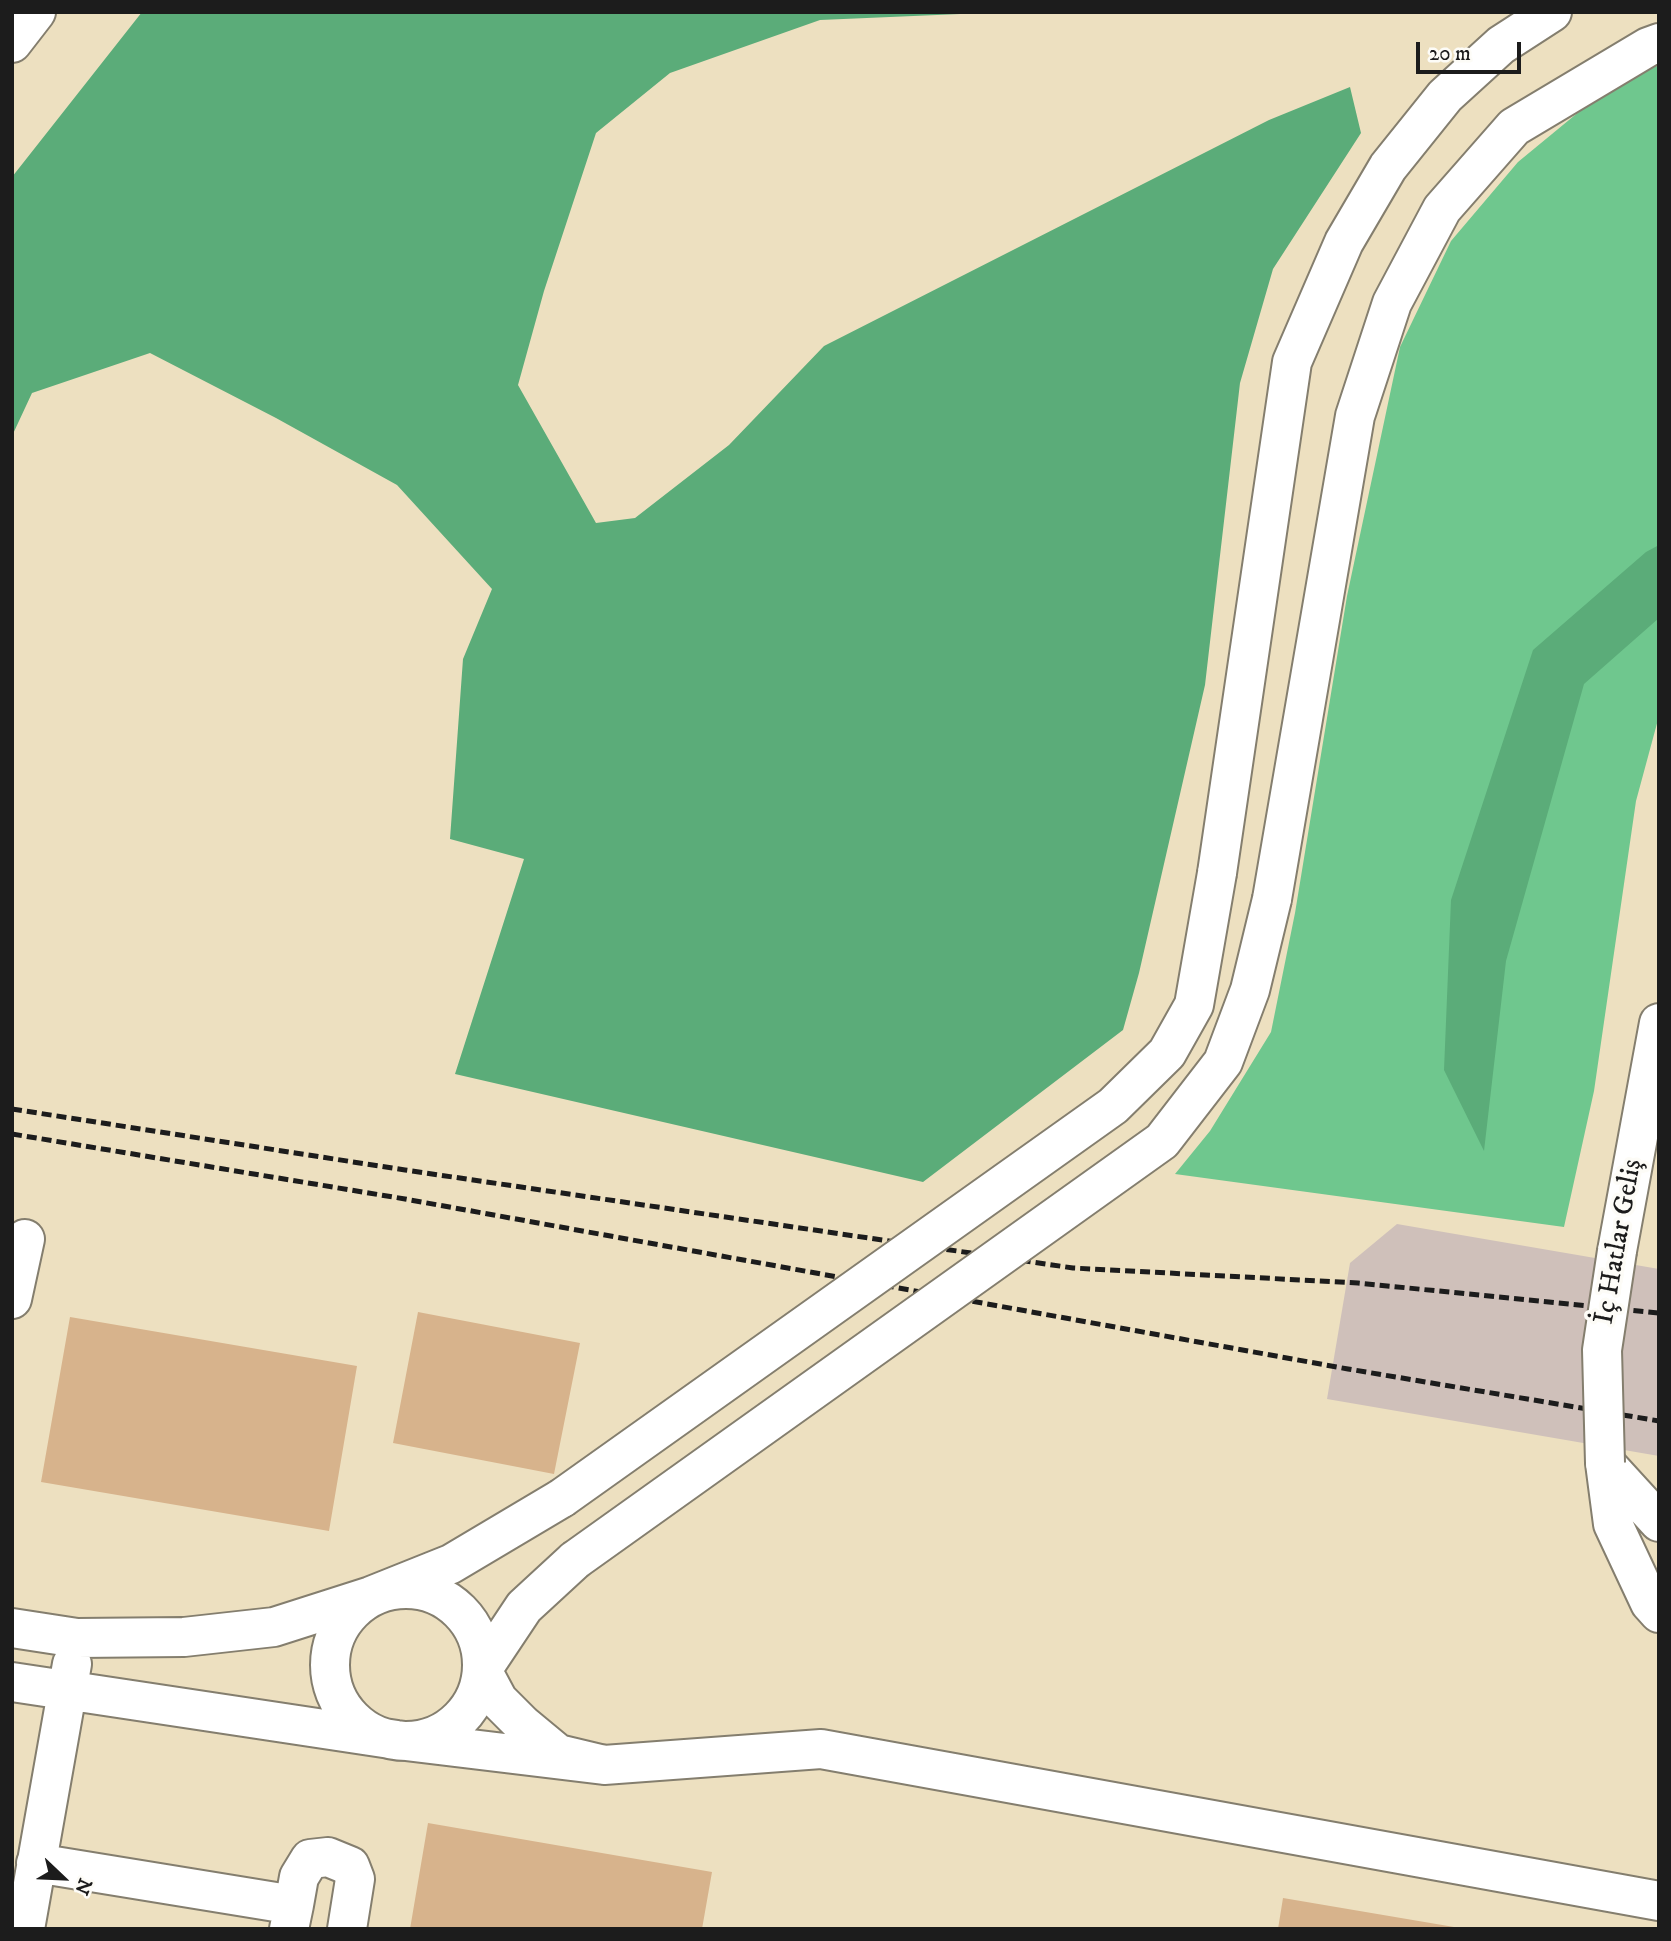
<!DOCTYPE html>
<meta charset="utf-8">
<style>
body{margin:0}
#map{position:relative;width:1671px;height:1941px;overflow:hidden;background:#ede0c0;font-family:"IM FELL DW Pica",serif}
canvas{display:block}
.frame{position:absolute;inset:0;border:14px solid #1c1c1c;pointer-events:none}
.north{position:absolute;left:28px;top:1843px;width:70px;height:70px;-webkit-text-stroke:5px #fdfcf7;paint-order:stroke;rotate:113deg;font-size:19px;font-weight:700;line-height:28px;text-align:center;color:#1c1c1c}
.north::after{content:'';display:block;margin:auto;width:24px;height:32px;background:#1c1c1c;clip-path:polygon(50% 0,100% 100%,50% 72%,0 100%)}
.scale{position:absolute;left:1416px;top:42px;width:105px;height:32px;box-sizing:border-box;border:4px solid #1c1c1c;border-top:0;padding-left:9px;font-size:21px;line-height:24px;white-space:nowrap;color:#1c1c1c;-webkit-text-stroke:5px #fdfcf7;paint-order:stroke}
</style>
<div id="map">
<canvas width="1671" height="1941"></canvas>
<div class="frame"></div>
<div class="north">N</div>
<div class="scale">20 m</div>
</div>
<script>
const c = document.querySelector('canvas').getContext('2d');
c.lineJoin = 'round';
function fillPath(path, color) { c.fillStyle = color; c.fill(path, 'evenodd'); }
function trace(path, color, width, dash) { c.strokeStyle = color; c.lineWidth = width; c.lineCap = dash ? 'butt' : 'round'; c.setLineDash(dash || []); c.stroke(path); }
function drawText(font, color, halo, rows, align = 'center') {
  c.font = font + ' "IM FELL DW Pica",serif'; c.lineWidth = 7; c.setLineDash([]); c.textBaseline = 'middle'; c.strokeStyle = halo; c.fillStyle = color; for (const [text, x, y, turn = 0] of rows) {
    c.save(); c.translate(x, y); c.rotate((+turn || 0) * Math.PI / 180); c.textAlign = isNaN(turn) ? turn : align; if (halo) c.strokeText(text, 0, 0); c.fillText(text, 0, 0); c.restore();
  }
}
const industrial = new Path2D(`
 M1397,1224l262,45v187l-332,-57 23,-136z`);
const green = new Path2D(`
 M1659,65v651l-23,85 -42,290 -30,136 -389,-53 35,-43 61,-99 24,-119 52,-317 53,-249 51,-106 67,-79 85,-70z`);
const forest = new Path2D(`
 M142,12h865l-187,8 -150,53 -74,60 -52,158 -26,94 78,138 39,-5 94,-73 95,-99 445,-226 81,-33 11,46 -88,136 -33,114 -35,302 -66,288 -16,57 -200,152 -468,-108 69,-215 -74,-20 13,-180 29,-70 -95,-104 -121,-67 -126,-65 -118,40 -20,43v-259z
 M1659,545v73l-75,66 -78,277 -22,190 -40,-81 7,-170 82,-250 113,-98z`);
const building = new Path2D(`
 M418,1312l162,31 -26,131 -161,-31z
 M70,1317l287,49 -28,165 -288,-49z
 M428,1823l284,49 -10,57h-292z
 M1283,1898l171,29v2h-176z`);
const minor = new Path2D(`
 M12,43l24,-31
 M1217,873l75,-511 52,-120 44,-75 57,-71 56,-51 51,-33
 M1272,899l83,-483 37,-113 50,-94 72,-82 134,-80 11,-4
 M1617,1251l42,-228
 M12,1299l13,-60
 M1605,1463l8,61 37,79 9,10
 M1605,1463l54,59
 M330 1665a76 76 0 1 1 152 0a76 76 0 1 1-152 0Z
 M12,1628l65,10 107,-1 90,-10 97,-31 80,-32 111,-66
 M12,1682l385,58 207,25 -46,-11 -35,-29 -25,-25 -16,-30 42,-63 51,-47
 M604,1765l217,-16 838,152
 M36,1863l258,42 -5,24
 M294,1905l5,-28 11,-18 18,-2 22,9 5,13 -8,50
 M25,1929l47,-265`);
const rail = new Path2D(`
 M12,1109l393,61 668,98 285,15 301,30
 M12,1134l393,65 943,170 311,52`);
const minorBridge = new Path2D(`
 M1605,1463l-3,-113 15,-99
 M562,1498l551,-392 54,-53 27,-48 23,-132
 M575,1560l587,-419 61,-79 27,-72 22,-91`);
const streetNames = [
 ["İç Hatlar Geliş",1620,1242,-80]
];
fillPath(industrial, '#cfc0ba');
fillPath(green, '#6fc78e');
fillPath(forest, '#5bac79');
fillPath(building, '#d7b38c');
trace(minor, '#847e6e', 42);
trace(minor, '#fff', 38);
trace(rail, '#1c1c1c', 5, [10, 5]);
trace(minorBridge, '#847e6e', 42, []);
trace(minorBridge, '#fff', 38);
drawText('28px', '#1c1c1c', '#fdfcf7', streetNames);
</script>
